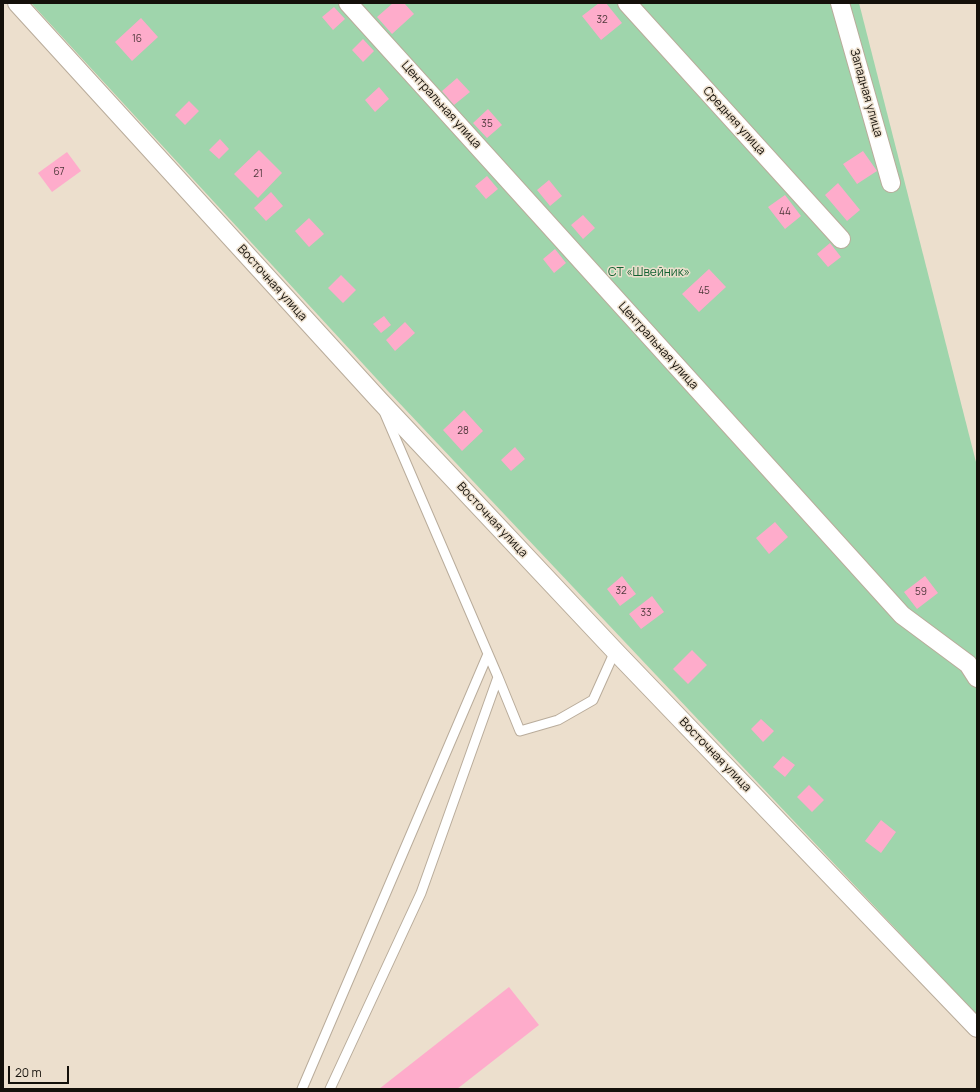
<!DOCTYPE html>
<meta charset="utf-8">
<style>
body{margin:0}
#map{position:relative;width:980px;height:1092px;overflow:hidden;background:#ecdfcd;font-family:Manrope,sans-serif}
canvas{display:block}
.frame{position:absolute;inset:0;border:4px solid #14100a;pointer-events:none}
.scale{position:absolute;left:8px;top:1066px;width:61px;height:18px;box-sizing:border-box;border:2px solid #14100a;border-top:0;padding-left:5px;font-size:12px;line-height:14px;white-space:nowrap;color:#14100a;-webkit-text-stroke:3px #ecdfcd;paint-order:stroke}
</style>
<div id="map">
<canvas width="980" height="1092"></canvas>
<div class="frame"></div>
<div class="scale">20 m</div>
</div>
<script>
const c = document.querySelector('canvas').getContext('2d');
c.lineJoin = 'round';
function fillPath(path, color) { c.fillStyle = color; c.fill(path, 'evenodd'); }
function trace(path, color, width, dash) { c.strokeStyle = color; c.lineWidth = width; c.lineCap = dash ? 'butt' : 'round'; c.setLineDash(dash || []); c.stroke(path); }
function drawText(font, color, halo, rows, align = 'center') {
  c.font = font + ' Manrope,sans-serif'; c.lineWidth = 3; c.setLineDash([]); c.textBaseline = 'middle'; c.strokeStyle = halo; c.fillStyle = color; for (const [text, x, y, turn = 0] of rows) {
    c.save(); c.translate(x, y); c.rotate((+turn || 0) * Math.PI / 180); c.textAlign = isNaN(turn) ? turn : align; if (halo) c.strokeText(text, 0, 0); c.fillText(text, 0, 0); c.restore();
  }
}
const green = new Path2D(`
 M31,3h828l118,463v549l-590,-625z`);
const building = new Path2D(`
 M393,3h11l10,11 -22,20 -15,-17z
 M599,3h7l16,20 -21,17 -19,-24z
 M334,7l11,12 -12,11 -11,-13z
 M141,18l17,19 -26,24 -17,-19z
 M363,39l11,12 -11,11 -11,-12z
 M457,78l13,14 -16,13 -12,-14z
 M379,87l10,12 -14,13 -10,-12z
 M189,101l10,10 -14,14 -10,-10z
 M488,109l14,16 -15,13 -14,-15z
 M220,139l9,10 -10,10 -10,-9z
 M259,150l23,23 -24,25 -24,-24z
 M863,151l14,20 -20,13 -14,-20z
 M67,152l14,19 -29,21 -14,-19z
 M487,176l11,13 -12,10 -11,-13z
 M549,180l13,16 -12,10 -13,-16z
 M838,183l22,27 -13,11 -22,-26z
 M271,192l12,14 -17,15 -12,-13z
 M785,195l16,21 -16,13 -17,-22z
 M583,215l12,13 -12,11 -12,-14z
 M309,218l15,16 -15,13 -14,-16z
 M830,243l11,14 -13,10 -11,-13z
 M555,249l11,14 -12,10 -11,-14z
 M709,269l17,18 -27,25 -17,-18z
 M341,275l15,15 -13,13 -15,-15z
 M384,316l7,9 -10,8 -8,-9z
 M405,322l10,11 -20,18 -9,-11z
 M464,410l19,21 -21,20 -19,-21z
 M515,447l10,12 -14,12 -10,-11z
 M775,522l13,15 -19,17 -13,-16z
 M622,576l14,18 -16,12 -13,-17z
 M925,576l13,17 -21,16 -13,-17z
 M652,596l12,16 -23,17 -12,-15z
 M692,650l15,15 -19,19 -15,-15z
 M761,719l13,12 -11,11 -12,-13z
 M783,756l12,9 -10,12 -12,-10z
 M809,785l15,15 -12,12 -15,-15z
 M881,820l15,12 -15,21 -16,-12z
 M509,987l30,38 -82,64h-78z`);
const service = new Path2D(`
 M498,677l22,54 38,-11 35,-20 22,-49
 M302,1089l186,-435
 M330,1089l91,-196 77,-216 -113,-263`);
const minor = new Path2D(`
 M17,3l362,397 236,251 362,377
 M348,3l554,612 66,49 9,14
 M627,3l214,236
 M840,3l51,180`);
const numberNames = [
 ["32",602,20],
 ["16",137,39],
 ["35",487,124],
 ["67",59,172],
 ["21",258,174],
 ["44",785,212],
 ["45",704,291],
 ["28",463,431],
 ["32",621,591],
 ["59",921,592],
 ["33",646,613]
];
const streetNames = [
 ["Западная улица",866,93,74],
 ["Центральная улица",441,105,48],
 ["Средняя улица",734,121,48],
 ["Восточная улица",272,283,48],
 ["Центральная улица",658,346,48],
 ["Восточная улица",492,520,47],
 ["Восточная улица",715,755,46]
];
const parkNames = [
 ["СТ «Швейник»",649,273]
];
fillPath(green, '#9fd5ac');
fillPath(building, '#feaccb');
trace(service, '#b9ac9b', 11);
trace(minor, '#b9ac9b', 20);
trace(service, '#fff', 9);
trace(minor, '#fff', 18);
drawText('10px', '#4e373a', null, numberNames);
drawText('12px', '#14100a', '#ecdfcd', streetNames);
drawText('12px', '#126232', '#ecdfcd', parkNames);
</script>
